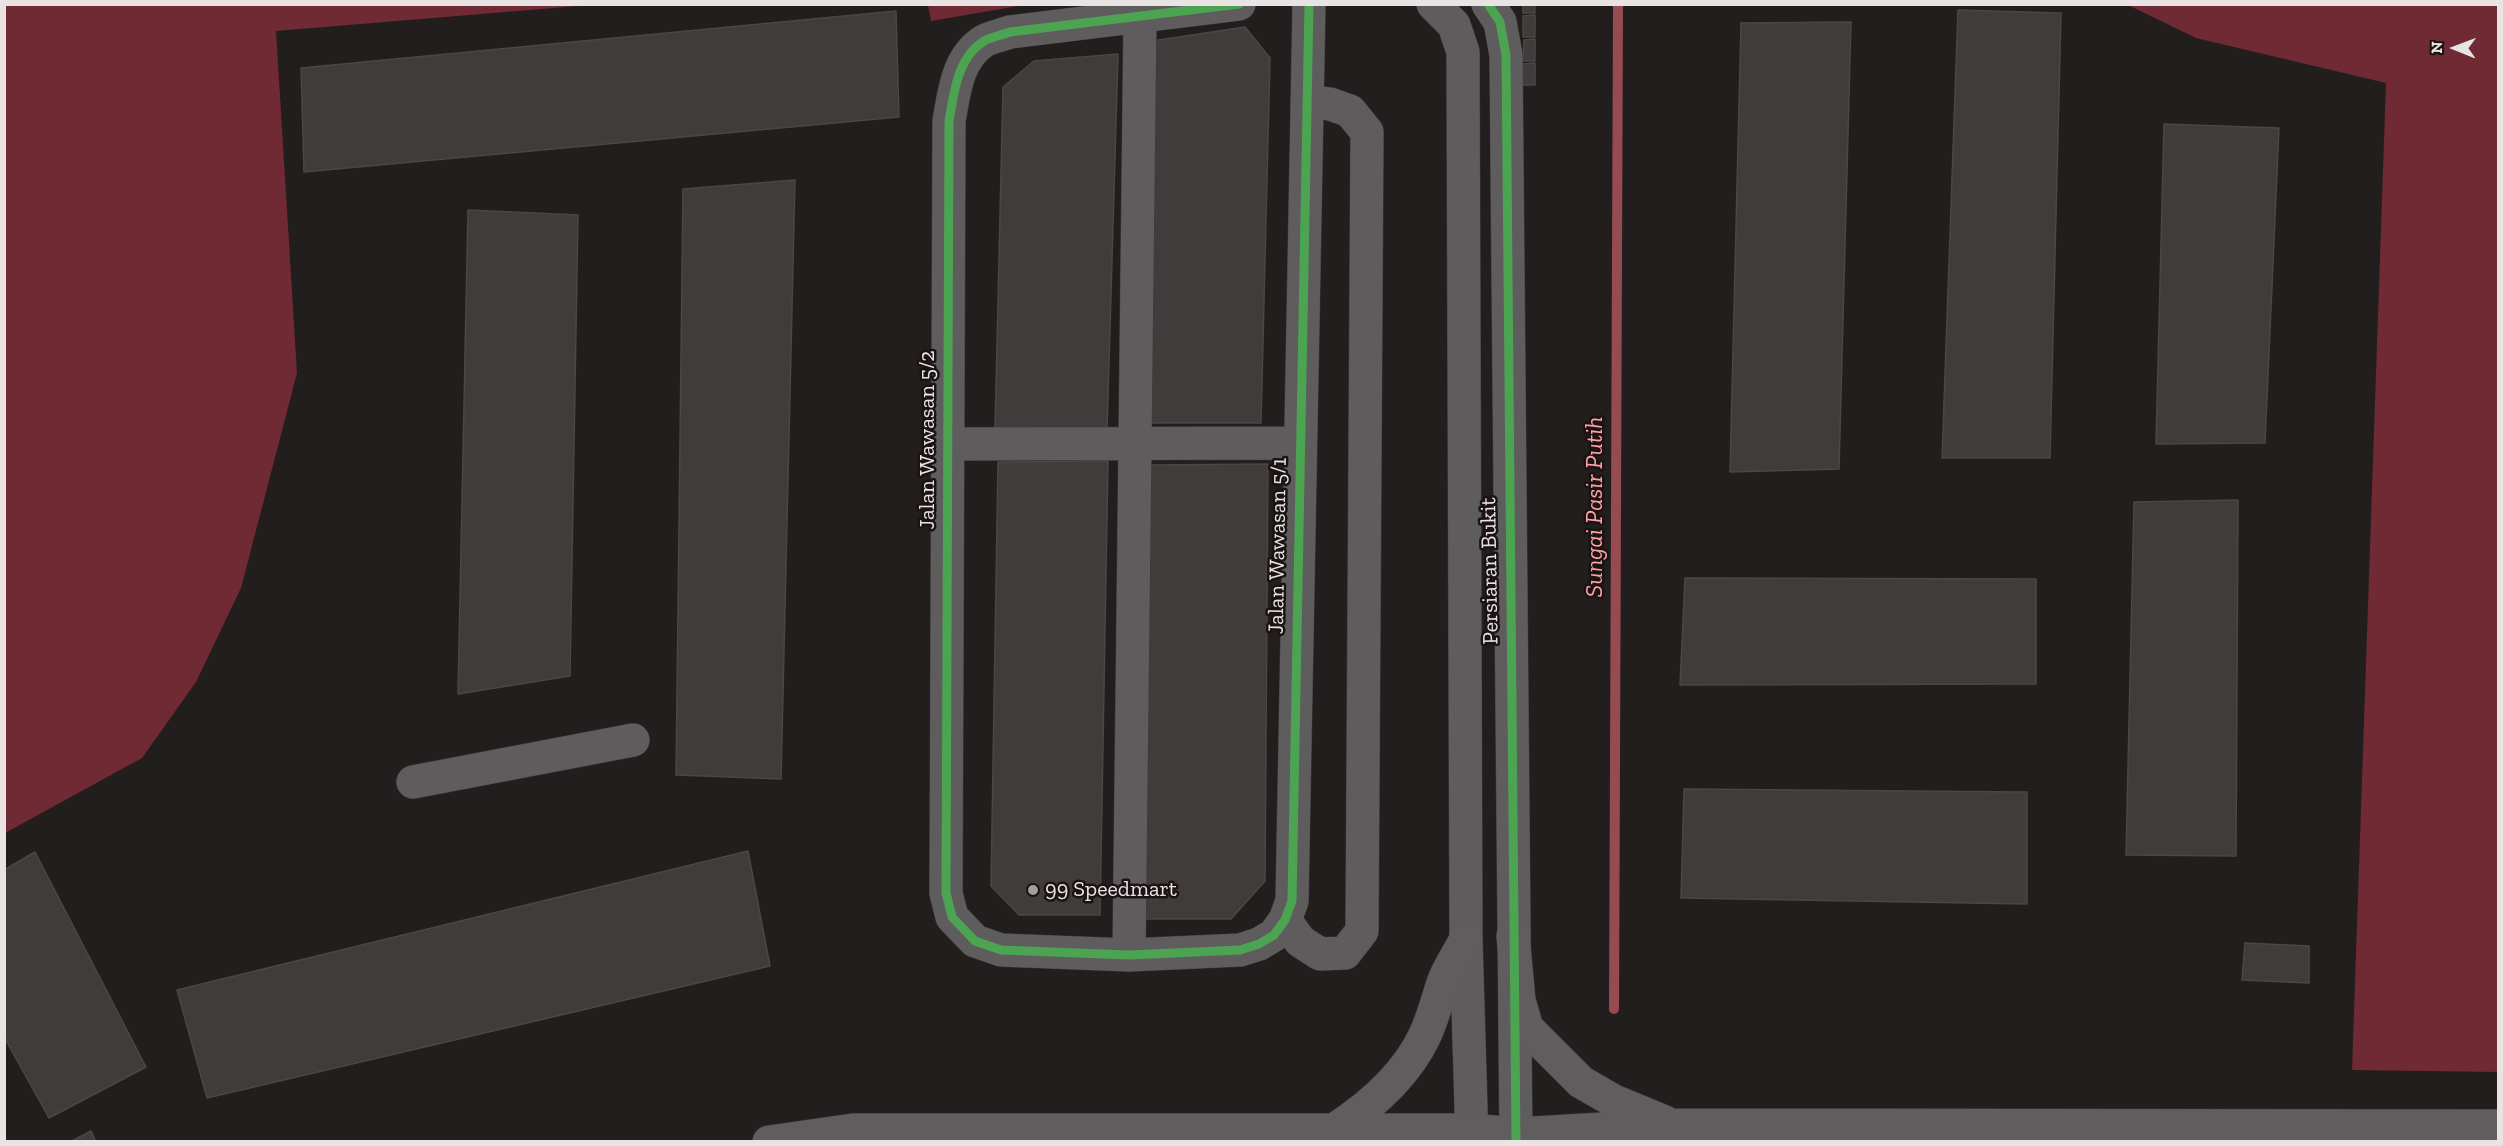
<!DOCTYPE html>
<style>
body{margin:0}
#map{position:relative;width:2503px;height:1146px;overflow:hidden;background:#221e1e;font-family:"Zilla Slab",serif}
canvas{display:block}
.frame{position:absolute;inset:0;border:6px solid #e9e3e3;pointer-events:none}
.north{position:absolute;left:2425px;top:18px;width:60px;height:60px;-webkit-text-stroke:4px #1b1313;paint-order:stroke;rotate:271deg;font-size:16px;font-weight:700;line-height:24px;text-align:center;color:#e9e3e3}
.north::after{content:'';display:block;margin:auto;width:21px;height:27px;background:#e9e3e3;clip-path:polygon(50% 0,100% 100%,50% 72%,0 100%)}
</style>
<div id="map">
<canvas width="2503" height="1146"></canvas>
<div class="frame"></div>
<div class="north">N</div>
</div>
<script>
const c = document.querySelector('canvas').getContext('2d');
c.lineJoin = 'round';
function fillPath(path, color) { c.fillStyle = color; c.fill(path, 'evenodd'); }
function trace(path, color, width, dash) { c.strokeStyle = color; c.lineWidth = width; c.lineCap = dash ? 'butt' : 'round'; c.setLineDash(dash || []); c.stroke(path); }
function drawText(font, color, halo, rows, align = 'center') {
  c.font = font + ' "Zilla Slab",serif'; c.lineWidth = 5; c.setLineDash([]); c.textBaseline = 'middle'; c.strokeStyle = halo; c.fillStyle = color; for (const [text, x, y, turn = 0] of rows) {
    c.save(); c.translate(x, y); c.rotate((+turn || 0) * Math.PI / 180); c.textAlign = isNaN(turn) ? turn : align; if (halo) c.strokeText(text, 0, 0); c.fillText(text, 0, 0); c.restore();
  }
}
const forest = new Path2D(`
 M5,4l585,1 -314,26 21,342 -56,215 -45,94 -54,76 -137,75z
 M928,5v-1l96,1 -93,16z
 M2128,5h370v1067l-146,-2 34,-987 -190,-45z`);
const stream = new Path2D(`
 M1614,1009l4,-1005`);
const building = new Path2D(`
 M1523,4h12v9h-12z
 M1958,10l103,3 -11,445h-108z
 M896,11l3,106 -595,55 -3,-104z
 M1535,15v22h-12v-21z
 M1851,22l-12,447 -109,3 11,-449z
 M1245,27l25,31 -9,365h-114l5,-382z
 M1535,39v22h-12l1,-21z
 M1118,54l-11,378 -112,-2 8,-343 31,-26z
 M1535,63v22h-12v-21z
 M2164,124l115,4 -14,315 -109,1z
 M795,180l-14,599 -105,-4 7,-586z
 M468,210l110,5 -8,461 -112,18z
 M1108,461l-8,454h-81l-28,-29 7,-424z
 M1268,464l-3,417 -34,38h-88l5,-454z
 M2238,500l-2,356 -110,-1 8,-353z
 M1685,578l351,1v105l-356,1z
 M1684,789l343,3v112l-346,-6z
 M748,851l22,115 -563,132 -30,-108z
 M35,852l111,215 -97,51 -45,-81v-167z
 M2245,943l64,3v37l-67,-3z
 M91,1131l5,11h-26z`);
const minor = new Path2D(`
 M1239,4l-229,28c-8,3 -19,5 -26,9 -27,17 -30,52 -35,80l-3,772 6,24 23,24 26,9 128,5 111,-5 19,-6 15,-9 11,-15 7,-19 17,-897
 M1433,4l21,21 9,27 3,887 6,203
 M1488,4l12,18 6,33 10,1087
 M947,444l353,-1
 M413,782l220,-42
 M1285,920l15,21 20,13 25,-1 17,-22 5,-799 -17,-21 -20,-7 -23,-3
 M1129,955l11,-938`);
const major = new Path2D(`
 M1513,936l6,64 8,28 54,54 33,19 51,21
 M1334,1130c37,-24 72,-54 91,-95 8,-17 12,-34 18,-52 5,-15 16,-30 23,-44
 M769,1142l84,-12h618l45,4 155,-9 827,1`);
const cycleway = new Path2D(`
 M1239,4l-229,28c-8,3 -19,5 -26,9 -27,17 -30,52 -35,80l-3,772 6,24 23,24 26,9 128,5 111,-5 19,-6 15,-9 11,-15 7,-19 17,-897
 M1488,4l12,18 6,33 10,1087`);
const markers = [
 [1033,890,6,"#a39e9e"]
];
const streetNames = [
 ["Jalan Wawasan 5/2",928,440,-90],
 ["Jalan Wawasan 5/1",1278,546,-89],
 ["Persiaran Bukit",1490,571,-91]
];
const poiNames = [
 ["99 Speedmart",1045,890]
];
const waterNames = [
 ["Sungai Pasir Putih",1595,507,-90]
];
fillPath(forest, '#6f2a33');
trace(stream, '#964b52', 10);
fillPath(building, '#403c3c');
trace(building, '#4c4747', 1.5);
trace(minor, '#3d3a3a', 34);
trace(major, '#3d3a3a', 34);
trace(minor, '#5e5c5c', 33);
trace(major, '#605d5e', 33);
trace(cycleway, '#4ca352', 9);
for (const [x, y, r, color] of markers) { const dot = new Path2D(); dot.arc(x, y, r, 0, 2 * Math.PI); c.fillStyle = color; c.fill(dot); trace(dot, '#1b1313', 2); }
drawText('22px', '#e9e3e3', '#1b1313', streetNames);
drawText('22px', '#e9e3e3', '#1b1313', poiNames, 'left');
drawText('italic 24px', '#ffa1a6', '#1b1313', waterNames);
</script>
